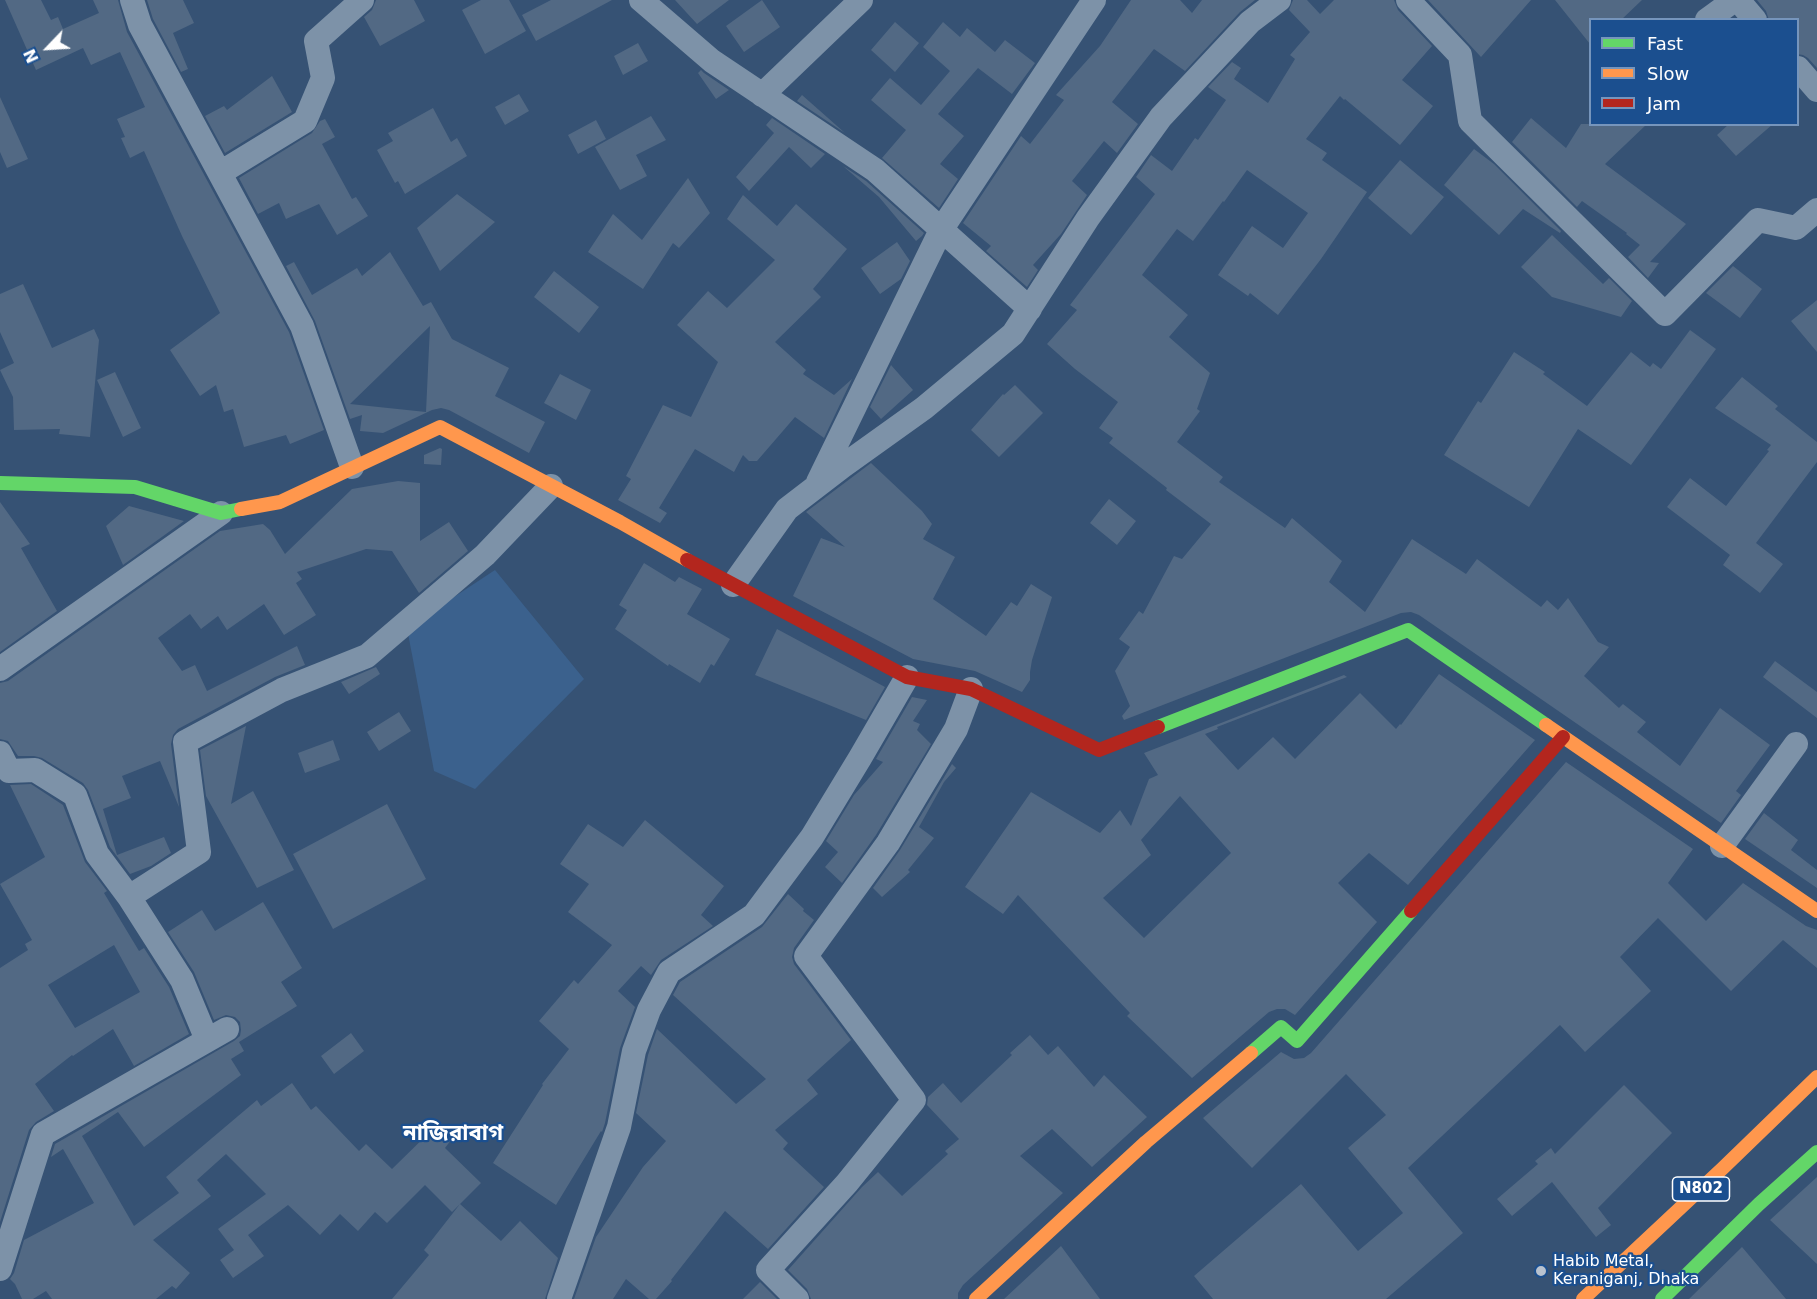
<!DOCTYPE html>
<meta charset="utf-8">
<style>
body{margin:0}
#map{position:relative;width:1817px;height:1299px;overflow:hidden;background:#365274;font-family:"DejaVu Sans",sans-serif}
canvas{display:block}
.legend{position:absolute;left:1589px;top:18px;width:210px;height:108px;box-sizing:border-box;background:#1b4f8f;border:2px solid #7695bc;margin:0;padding:8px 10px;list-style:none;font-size:18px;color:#fff}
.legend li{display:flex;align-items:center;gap:12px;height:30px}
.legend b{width:30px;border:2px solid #7695bc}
.north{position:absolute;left:18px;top:18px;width:60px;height:60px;-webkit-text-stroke:4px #1b4f8f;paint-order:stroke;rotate:245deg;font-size:16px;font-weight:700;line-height:24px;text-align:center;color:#fff}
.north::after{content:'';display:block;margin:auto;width:21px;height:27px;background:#fff;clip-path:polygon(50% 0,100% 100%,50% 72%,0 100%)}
</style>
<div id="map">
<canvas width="1817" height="1299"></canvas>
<ul class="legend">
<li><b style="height:8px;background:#63d668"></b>Fast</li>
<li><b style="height:8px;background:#ff974d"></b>Slow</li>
<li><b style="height:8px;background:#b3261e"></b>Jam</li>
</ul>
<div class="north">N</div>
</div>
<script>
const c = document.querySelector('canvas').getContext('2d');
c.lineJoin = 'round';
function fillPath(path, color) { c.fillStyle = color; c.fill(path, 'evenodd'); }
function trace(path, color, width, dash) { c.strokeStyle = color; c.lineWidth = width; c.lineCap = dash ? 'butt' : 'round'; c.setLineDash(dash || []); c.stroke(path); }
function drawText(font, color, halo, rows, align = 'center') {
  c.font = font + ' "DejaVu Sans","Noto Sans Bengali",sans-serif'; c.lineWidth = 4.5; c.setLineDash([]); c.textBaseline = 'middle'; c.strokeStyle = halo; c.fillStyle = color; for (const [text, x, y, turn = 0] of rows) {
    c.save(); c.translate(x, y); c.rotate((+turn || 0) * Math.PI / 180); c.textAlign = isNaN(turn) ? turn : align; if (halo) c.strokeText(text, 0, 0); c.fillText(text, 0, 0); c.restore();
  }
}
const water = new Path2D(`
 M495,570l89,109 -109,110 -41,-18 -27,-143z`);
const building = new Path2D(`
 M5,0h36l10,20 7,-3 5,12 36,-16 -6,-13h25l9,32 162,300 35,98 -34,14 -4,-9 -42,12 -11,-38 -9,3 -8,-27 -16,11 -30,-46 50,-37 -38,-77 -38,-85 -14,7 -9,-20 4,-1 -8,-18 28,-12 -25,-55 -29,13 -8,-17 -47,22z
 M147,0h36l11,23 -21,10 15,36 -7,3 -28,-53z
 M376,0h38l11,21 -45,25 -16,-29 8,-7z
 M481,0h28l17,31 -41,23 -23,-44z
 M551,0h61l-76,41 -14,-26z
 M675,0h54l-32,24z
 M762,0l18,27 -36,25 -18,-26z
 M1131,0h49l12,13 10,-13h53l-15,12 -55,59 -31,-22 -42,53 26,22 -21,29 -13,-12 -32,40 15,14 -26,39 -28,31 5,5 -11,17 -41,-36 5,-5 -28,-23 58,-87 9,8 34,-44 -8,-5 44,-49z
 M1293,0h14l13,14 14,-14h60l4,10 34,36 -30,34 31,26 -33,39 -55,-46 -1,1 -4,-4 -34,43 21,14 -5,7 45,32 -46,67 -43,56 -28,-22 -2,3 -30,-21 34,-49 31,22 25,-35 -61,-43 -23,32 -1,-1 -30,40 -16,-12 -35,46 46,40 -19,22 41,36 -13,36 3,2 -23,31 46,35 -4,5 66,46 7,-10 50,43 -13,21 36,30 47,-73 54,35 11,-15 64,48 6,-7 11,10 10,-12 30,44 11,5 -25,29 35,32 4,-4 23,18 -9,10 43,34 40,-58 50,37 -34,46 5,4 -20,28 -302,-208 -8,-3 -10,1 -277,107 -2,-4 8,-10 -15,-35 15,-24 -11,-8 20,-28 4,3 31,-58 8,3 29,-35 -45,-34 1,-2 -58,-45 4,-5 -14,-10 19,-26 -43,-33 -28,-25 30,-34 -7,-5 85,-111 -19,-17 15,-22 21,16 23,-33 3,2 28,-40 -18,-13 24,-25 9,6 -7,11 34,24 27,-44 -5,-4 20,-23 -21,-22z
 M1428,0h103l-50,57z
 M1555,0h87l-21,20h-31v24z
 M1757,0h60v68l-9,-10 -5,-3 -6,-1v-34h-28l-3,-9z
 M895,22l24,21 -24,29 -24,-22z
 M943,22l17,15 7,-9 28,24 10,-12 30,23 -23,31 -34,-26 -40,46 26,22 -24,28 18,15 -19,29 -57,-50 24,-28 -35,-30 19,-22 31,27 29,-34 -27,-24z
 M638,43l10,18 -25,14 -9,-19z
 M701,70l3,3 25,17 -13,9 -18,-26z
 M272,76l20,36 -67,41 -20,-37 19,-10 3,4z
 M519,94l10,17 -24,14 -10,-18z
 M802,95l43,38 -48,-32z
 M0,97l28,62 -21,9 -7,-16z
 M433,108l18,34 6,-4 10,18 -62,38 -7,-13 -3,2 -18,-33 16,-9 -5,-8z
 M651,116l15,24 -30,15 11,21 -27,14 -25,-43z
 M772,118l53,36 -14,14 -22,-21 -40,44 -13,-14 38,-44 -8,-8z
 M1531,118l35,30 15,-24h66l-42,40 81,60 -36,38 9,1 -11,15 -20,-21 12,-12 -14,-11 1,-1 -45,-32 -5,6 -65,-65z
 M325,119l10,18 -13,7 30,55 4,-2 12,19 -31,19 -18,-31 -33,15 -7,-16 -21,11 -19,-36 73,-45 8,-12z
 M596,120l10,19 -28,15 -10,-19z
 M1729,124h44l-37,32 -19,-21z
 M1474,149l20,15 67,67 -1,2 -37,-24 -24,26 -55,-50z
 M1400,160l44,37 -33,38 -43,-37z
 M843,166l23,15 58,52 -2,3 -6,5 -37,-44z
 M688,178l22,35 -31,35 -6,-5 -30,46 -55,-37 25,-38 29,26z
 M457,194l38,28 -55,49 -23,-43z
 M743,195l34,31 19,-22 51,45 -34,40 8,8 -46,45 31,28 -3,4 31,21 18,-16 -28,59 -29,-21 -38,44h-8l-6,-6 -9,17 -39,-23 -36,59 8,5 -7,10 -42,-23 13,-21 -5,-3 37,-71 28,12 27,-55 -41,-37 31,-34 19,17 48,-48 -48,-41z
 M1552,235l51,49 6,-6 23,23 -11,16 -69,-20 -31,-30z
 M897,242l13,19 -9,18 -21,15 -19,-26z
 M390,252l33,54 8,-4 21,37 57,29 -14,28 50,26 -16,31 -80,-43 -8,-2 -9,2 -49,23 -23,-2 2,-16 -12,4 -35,-98 -29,-55 8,-4 18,33 45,-27 5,8zM430,326l-4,86 -76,-8 34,-33z
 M1733,266l29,23 -22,29 -34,-25z
 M554,271l45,36 -20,26 -45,-36z
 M23,284l29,64 42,-19 5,11 -9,97 -31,-3 1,-5 -46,1 -1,-33 -13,-27 14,-7 -14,-31v-38z
 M1817,300v52l-26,-31z
 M1690,330l26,19 -85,116 -53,-36 -49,78 -85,-52 34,-54 3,2 33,-51 31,20 -2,2 44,32 44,-54 19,15 3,-4 8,6z
 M891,365l22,25 -32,29 -11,-12z
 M115,372l26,56 -18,9 -26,-57z
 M560,374l31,16 -15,30 -32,-17z
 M1742,377l36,29 -3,3 42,33v20l-61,81 27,21 -23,29 -37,-28 7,-10 -63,-48 23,-29 36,28 43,-55 -2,-1 4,-5 -56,-37z
 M1015,385l28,28 -44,44 -28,-27 32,-36 1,1z
 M440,448l2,1 -1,16 -17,-1v-9z
 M871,463l51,48 10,13 -9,15 32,18 -22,42 53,37 25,-34 6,4 14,-22 21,13 -20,63 -2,12v8l-8,12 -47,-21 -62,-12 -120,-63 28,-58 24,9 -39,-35z
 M398,481l22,2v58l29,-19 19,29 -49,42 -27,-42 -26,-2 -69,23 5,7 -6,4 20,32 -32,20 -20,-31 -37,26 -9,-14 -17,13 -11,-15 -32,24 24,33 13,-6 12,26 90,-45 8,19 -30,12 -97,52 -5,6 -2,9 8,63 -19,-46 -38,15 9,22 -28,11 14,46 47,-18 7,16 -20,13 -21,8 -20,-27 -22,-57 -5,-7 -41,-25 -8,-2h-16l-10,-15 -8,-2v-56l8,-2 212,-150 43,-7 7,6 15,24 67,-65z
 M1109,499l27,22 -19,24 -27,-22z
 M0,502l30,42 -9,4 36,63 -57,41z
 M129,506l55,15 -61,44 -17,-39z
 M644,563l31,19 4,-5 23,12 -15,25 43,25 -16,27 -3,-2 -11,19 -31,-19 -1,2 -53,-37 12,-19 -8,-5z
 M777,629l108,58 -19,33 -111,-45z
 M1775,661l42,31v26l-54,-41z
 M376,667l4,7 -31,20 -8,-12z
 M1439,674l96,66 -127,145 -39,-32 -31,30 39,39 -82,93 -10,-6h-8l-8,3 -77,66 -65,-62 3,-3 -112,-118 -15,19 -38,-27 66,-95 69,41 20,-23 11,16 18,-47 9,-4 -14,-22 200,-78 3,2 -130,50 1,2 -13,5 33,36 35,-33 22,22 65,-66 36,36 4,-5 1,1zM1180,796l51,57 -87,85 -41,-40 48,-43 -10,-15z
 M912,697l15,3 -14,21 7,3 -3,6 14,14 -55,91 -34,48 -17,-16 13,-15 -12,-11 28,-46 29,-33 -7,-3z
 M399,712l12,19 -32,20 -12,-19z
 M246,726l-15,78 22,-13 41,79 -37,18 -51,-92 -6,-46z
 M333,740l7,20 -35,13 -7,-20z
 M1566,762l127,87 -25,34 38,38 37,-38 63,43 11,4v38l-34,-28 -52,51 -73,-73 -38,39 31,34 -66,61 -25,-27 -152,143 55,65 -77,66h-173l-19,-23 107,-92 57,67 45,-38 -55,-65 38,-33 -40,-41 -94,94 -49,-50 78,-66 13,7 10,-1 7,-5z
 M952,764l4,4 -12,14 -25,45 15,11 -26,32 2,2 -28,25 -9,-9 27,-38z
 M31,784l32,21 22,57 22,29 -3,2 35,58 5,-3 25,39 20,47 -55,32 -21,-37 -40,27 -1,-1 -37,29 19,27 -18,11 -7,8 -29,92v-254l28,-18 -3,-6 7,-4 -32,-56 45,-27 -35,-72zM114,945l26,47 -65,36 -27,-43z
 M387,804l39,75 -93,50 -40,-75z
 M1764,813l34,27 -7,10 26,20v18l-72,-49z
 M645,820l79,66 -23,29 12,11 -52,34 -10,15 -10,-9 -23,25 17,16 -15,41 -15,75 -3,9 -1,-1 -45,74 -63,-42 50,-78 -1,-1 27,-35 -30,-28 35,-41 4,4 34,-39 -44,-33 21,-28 -29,-20 28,-40 35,23z
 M788,894l16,15 -1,2 11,9 -20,28 -2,9 2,7 57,76 -44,40 11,14 -43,36 13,13 -5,6 41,38 -56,62 -43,-38 -54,69 1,1 -16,18h-7l-23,-20 -13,20h-39l22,-62 47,-70 23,-26 -30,-28 12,-58 9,-26 79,75 30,-25 -93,-84 7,-13 82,-55z
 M263,902l39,66 -21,14 16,24 -58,36 5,9 -13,8 10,16 -97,72 -26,-35 -36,24 52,90 45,-33 -13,-16 91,-77 4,6 31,-23 19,27 5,-4 43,45 7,-7 26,25 48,-47 14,14 -9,12 36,35 -29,29 -27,-27 -38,38 -12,-11 -17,19 -18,-17 -20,21 -32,-30 -40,30 16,21 -31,22 -13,-18 14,-10 -16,-21 48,-35 -40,-40 -29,26 14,16 -58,44 37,33 -14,16 -4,-3 -16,13h-104l-6,-8 -13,8h-11l-7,-15 -5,-5 4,-6 10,-33 70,-37 -31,-54 -12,8 4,-13 179,-103 6,-5 1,-6 -1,-8 -5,-5 -9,-2 -12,5 -20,-48 -26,-40 34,-22 13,21z
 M351,1033l13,18 -30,23 -13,-18z
 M1030,1035l18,20 10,-9 36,41 10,-12 43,42 -55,50 -40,-38 -32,27 43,37 -100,92 -5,8v6h-147l-4,-10 -19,-19 74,-83 16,-15 24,24 46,-42 -3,-3 14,-12 -32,-34 1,-8 15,-14 18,20 51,-48 -2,-2z
 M1624,1085l48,48 -74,75 13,17 -15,12 -44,-55 -40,34 -15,-17 41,-35 -3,-3 16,-13 4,6z
 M1817,1177v87l-47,-44z
 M460,1204l41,37 19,-20 38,37 -13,41h-153l37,-44 -5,-5z
 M1061,1246l39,53h-96z
 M1742,1247l44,52h-97z
 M760,1282l17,17h-34z`);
const street = new Path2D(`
 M132,0l8,25 162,301 50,141
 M641,0l71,61 163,109 155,139
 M1408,0l52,55 10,66 195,193 93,-94 38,8 21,-18
 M1738,0l17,20
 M1707,20l26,-19
 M1798,68l19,22
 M762,95l99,-95
 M220,173l85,-52 18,-43 -7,-37 46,-41
 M818,482l123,-252 153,-230
 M733,585l54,-76 56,-43 81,-58 89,-74 75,-116 73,-101 89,-95 29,-22
 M0,669l221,-156
 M0,753l9,18 26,-1 40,25 22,59 32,43 53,83 25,60
 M1722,846l74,-102
 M129,897l70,-45 -14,-110 97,-52 85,-34 118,-101 66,-69
 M0,1269l43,-135 184,-105
 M559,1299l60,-172 15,-76 15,-41 20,-38 85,-57 58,-78 48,-79 47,-81
 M797,1299l-29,-29 79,-87 67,-83 -108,-144 82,-113 68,-114 15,-40`);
const fast = new Path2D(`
 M0,483l135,4 86,26 20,-4
 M1158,727l250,-97 138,95
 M1251,1053l30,-26 16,14 114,-130
 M1662,1299l97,-95 58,-52`);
const slow = new Path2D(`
 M241,509l39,-7 160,-75 180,95 67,38
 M1546,725l271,186
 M976,1299l170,-157 105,-89
 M1583,1299l140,-131 94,-91`);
const jam = new Path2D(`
 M687,560l220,117 64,12 128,61 59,-23
 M1411,911l152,-174`);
const markers = [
 [1541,1271,6,"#b9c2ce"]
];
const shields = [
 [1701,1189,57]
];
const shieldNames = [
 ["N802",1701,1189]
];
const poiNames = [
 ["Habib Metal,",1553,1262],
 ["Keraniganj, Dhaka",1553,1280]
];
const districtNames = [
 ["নাজিরাবাগ",453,1134]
];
fillPath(water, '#3b618d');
fillPath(building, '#526984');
trace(street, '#7d92a8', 24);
trace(fast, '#63d668', 14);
trace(slow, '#ff974d', 14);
trace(jam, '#b3261e', 14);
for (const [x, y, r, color] of markers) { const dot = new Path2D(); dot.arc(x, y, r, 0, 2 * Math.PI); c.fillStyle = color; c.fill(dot); trace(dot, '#1b4f8f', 2); }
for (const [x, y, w] of shields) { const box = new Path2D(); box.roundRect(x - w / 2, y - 12, w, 24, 4.5); c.fillStyle = '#1b4f8f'; c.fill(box); trace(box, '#fff', 1.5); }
drawText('bold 15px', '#fff', null, shieldNames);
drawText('16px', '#fff', '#1b4f8f', poiNames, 'left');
drawText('bold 22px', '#fff', '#1b4f8f', districtNames);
</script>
